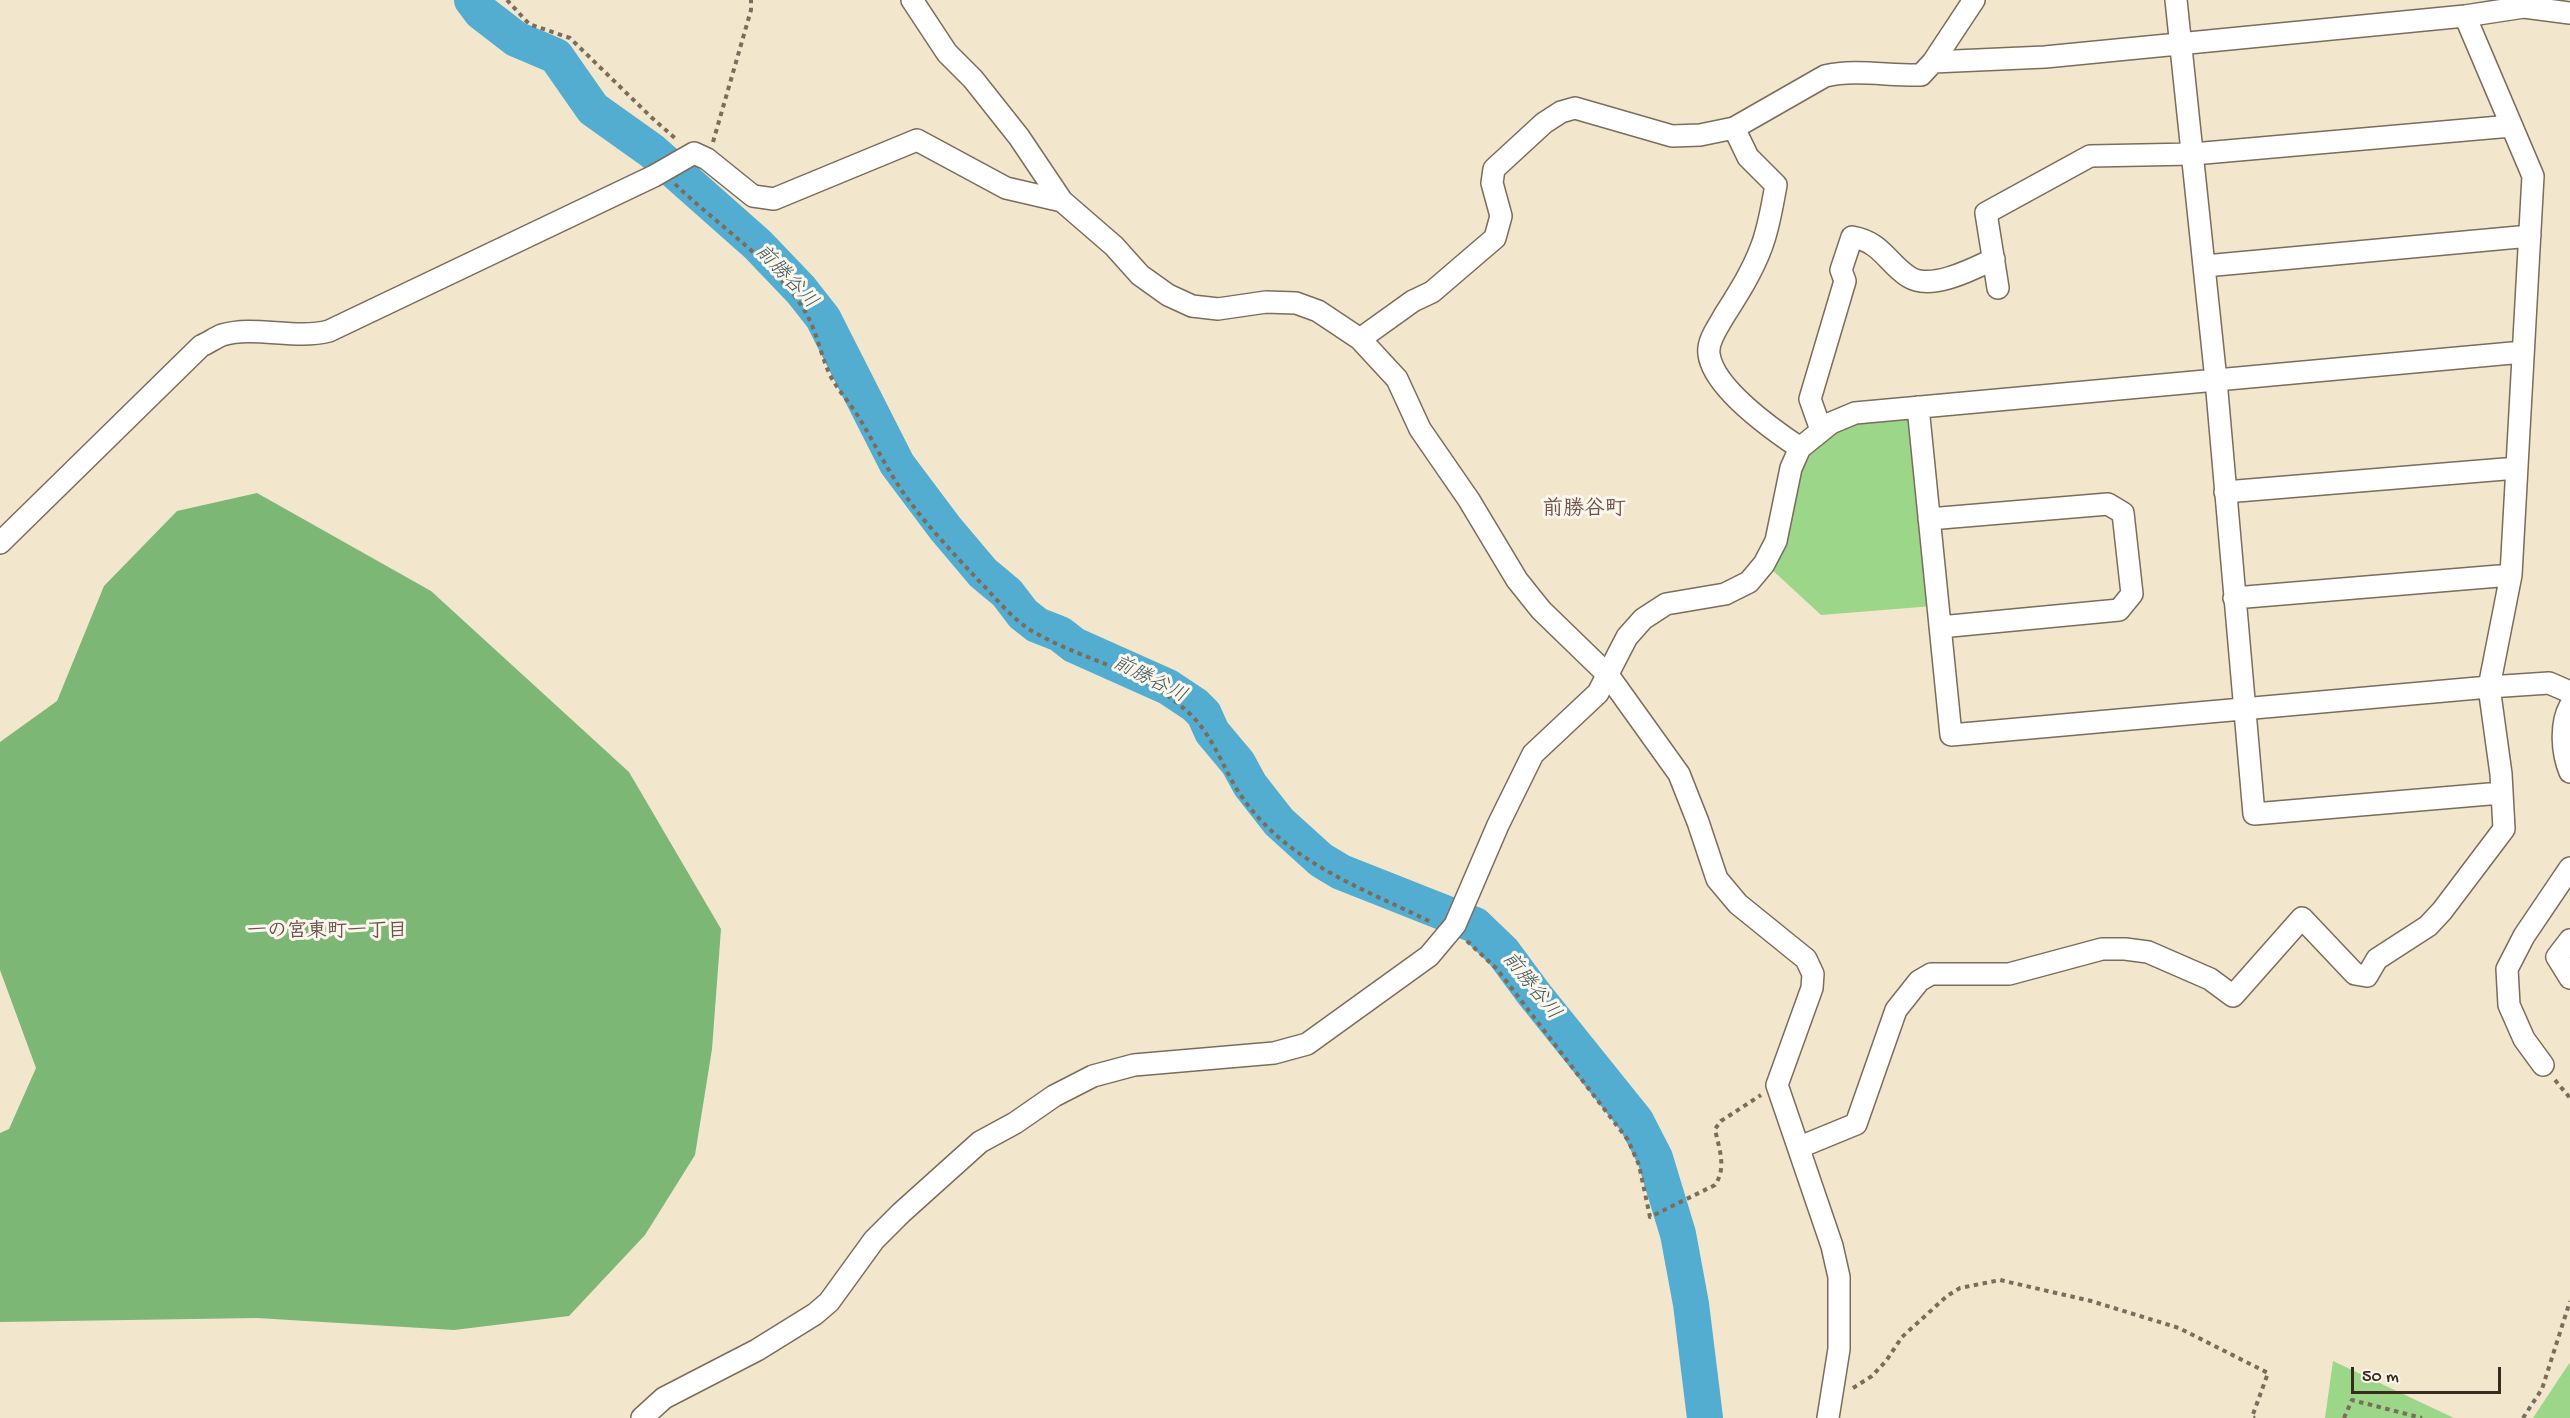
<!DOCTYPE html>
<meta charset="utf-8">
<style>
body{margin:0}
#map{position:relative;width:2570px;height:1418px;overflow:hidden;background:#f2e7cd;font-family:"Gochi Hand",sans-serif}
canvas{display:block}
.scale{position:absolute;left:2351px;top:1367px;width:150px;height:27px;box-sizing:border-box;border:3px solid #3b2a1e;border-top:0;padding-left:8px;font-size:18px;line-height:21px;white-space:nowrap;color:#3b2a1e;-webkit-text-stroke:4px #fbf7ec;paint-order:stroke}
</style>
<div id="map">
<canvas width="2570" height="1418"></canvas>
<div class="scale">50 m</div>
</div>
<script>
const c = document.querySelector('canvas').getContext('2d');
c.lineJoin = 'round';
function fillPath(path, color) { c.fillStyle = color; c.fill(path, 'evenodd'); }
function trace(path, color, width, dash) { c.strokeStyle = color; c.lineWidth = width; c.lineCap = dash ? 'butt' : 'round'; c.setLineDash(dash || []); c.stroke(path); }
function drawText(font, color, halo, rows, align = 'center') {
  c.font = font + ' "Gochi Hand","Klee One",sans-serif'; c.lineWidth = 6; c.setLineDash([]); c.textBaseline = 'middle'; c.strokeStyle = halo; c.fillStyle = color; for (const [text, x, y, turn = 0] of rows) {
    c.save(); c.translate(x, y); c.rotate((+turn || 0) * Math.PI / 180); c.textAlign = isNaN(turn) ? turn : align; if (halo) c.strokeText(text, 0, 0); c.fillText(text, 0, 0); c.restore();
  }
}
const green = new Path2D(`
 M1929,414l4,192 -112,9 -52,-48 27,-101 38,-40z
 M2333,1361l121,57h-129z
 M2570,1363v55h-37l35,-53z`);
const forest = new Path2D(`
 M257,493l174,98 198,181 92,157 -9,120 -17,106 -50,80 -76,81 -115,14 -197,-12 -257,4v-189l9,-4 27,-61 -36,-98v-228l57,-41 47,-115 73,-75z`);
const river = new Path2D(`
 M472,0l9,12 35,27 40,17 37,53 59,42 106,94 43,45 22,28 74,146 48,64 38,45 24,20 16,21 14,11 23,9 14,11 94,42 27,18 9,9 8,18 26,31 12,22 29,37 42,38 20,12 134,53 28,27 31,42 102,127 19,37 23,76 13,70 14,114`);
const path = new Path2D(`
 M507,0l22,24 41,14 80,78 27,24
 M713,142l38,-132v-10
 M675,184c41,40 93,73 126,121 15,21 18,46 29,70 7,14 19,27 28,41 16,26 29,54 47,79 22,31 50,60 75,87 16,16 32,37 52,49 55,32 109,37 158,83 25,24 33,56 52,83 46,66 120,91 189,125
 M1467,941l30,28 131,171 11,25 11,52 65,-32c12,-18 4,-36 0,-56l6,-8 40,-26
 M2555,1080l15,18
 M1853,1388l19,-12 14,-15 16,-24 45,-41 13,-8 40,-8 91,21 88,27 89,45 -16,44 3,1
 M2344,1418l8,-18 70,18
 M2523,1418l19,-29 28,-88`);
const minor = new Path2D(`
 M912,0l35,53 26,26 46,58 43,64 52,45 26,29 28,20 24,11 26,3 48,-7 30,1 22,8 42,28 37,40 23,50 49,71 48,80 24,30 67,65 71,99 19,48 19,57 21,25 68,55 7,15 -1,14 -35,97 55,161 7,31v72l-11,69
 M2176,0l40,380 38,434 247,-21
 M1933,62l112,-5 420,-41 59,-9 46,6
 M1734,128l14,29 28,28c-4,21 -7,43 -15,63 -9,24 -23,46 -37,68 -6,11 -17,25 -15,38 4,34 64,76 91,94
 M2205,266l325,-30
 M1998,288l-12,-75 104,-57 103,-2 318,-28
 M1360,339l53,-38 19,-9 63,-54 6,-22 -9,-33 2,-14 50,-46 17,-11 14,-4 97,28 28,-1 34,-7 91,-52c30,-7 64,0 96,-1l12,-13 41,-62
 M1918,407l33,328 538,-48 60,-4 21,9
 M1821,430l-11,-31 35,-118 -4,-11 11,-33c30,5 35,26 57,40 22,14 64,-8 85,-18
 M2225,492l292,-24
 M1929,519l179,-15 15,9 9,81 -13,16 -179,17
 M0,543l201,-197c7,-3 14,-8 21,-11 33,-10 72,5 107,-4l325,-155 40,-23 13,6 46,37 21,3 143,-59 89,48 56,13
 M2234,598l277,-23
 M2570,706c-10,18 -8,47 0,66
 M2570,940l-13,17 13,21
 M2543,1065l-19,-26 -15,-34 -2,-36 17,-33 46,-68
 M1800,1147l56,-23 40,-114 23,-29 12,-7h78l93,-25h23l23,3 62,27 23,17 69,-78 53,56 12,2 10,-17 51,-33 14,-15 62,-82 -3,-55 -12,-87 22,-112 22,-399 -68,-160
 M642,1418l22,-20 93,-48 58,-36 14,-12 45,-62 27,-27 79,-71 35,-19 39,-27 39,-20 41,-11 140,-12 33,-9 122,-88 26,-31 43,-100 35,-71 65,-61 29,-56 16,-18 23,-15 59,-10 24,-12 15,-18 12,-23 15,-73 9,-20 31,-25 24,-10 668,-61`);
const waterNames = [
 ["前勝谷川",785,278,46],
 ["前勝谷川",1149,681,27],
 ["前勝谷川",1530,987,51]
];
const neighbourhoodNames = [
 ["一の宮東町一丁目",327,933]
];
const quarterNames = [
 ["前勝谷町",1584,511]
];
fillPath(green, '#9bd689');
fillPath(forest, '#7cb775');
trace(river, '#53add1', 36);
trace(minor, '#7b6c5b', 24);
trace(path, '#7b6c5b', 4, [4.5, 4.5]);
trace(minor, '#fff', 21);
drawText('italic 20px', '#43585d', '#fbf7ec', waterNames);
drawText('bold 20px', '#6e524f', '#fbf7ec', neighbourhoodNames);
drawText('bold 21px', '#6e524f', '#fbf7ec', quarterNames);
</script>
